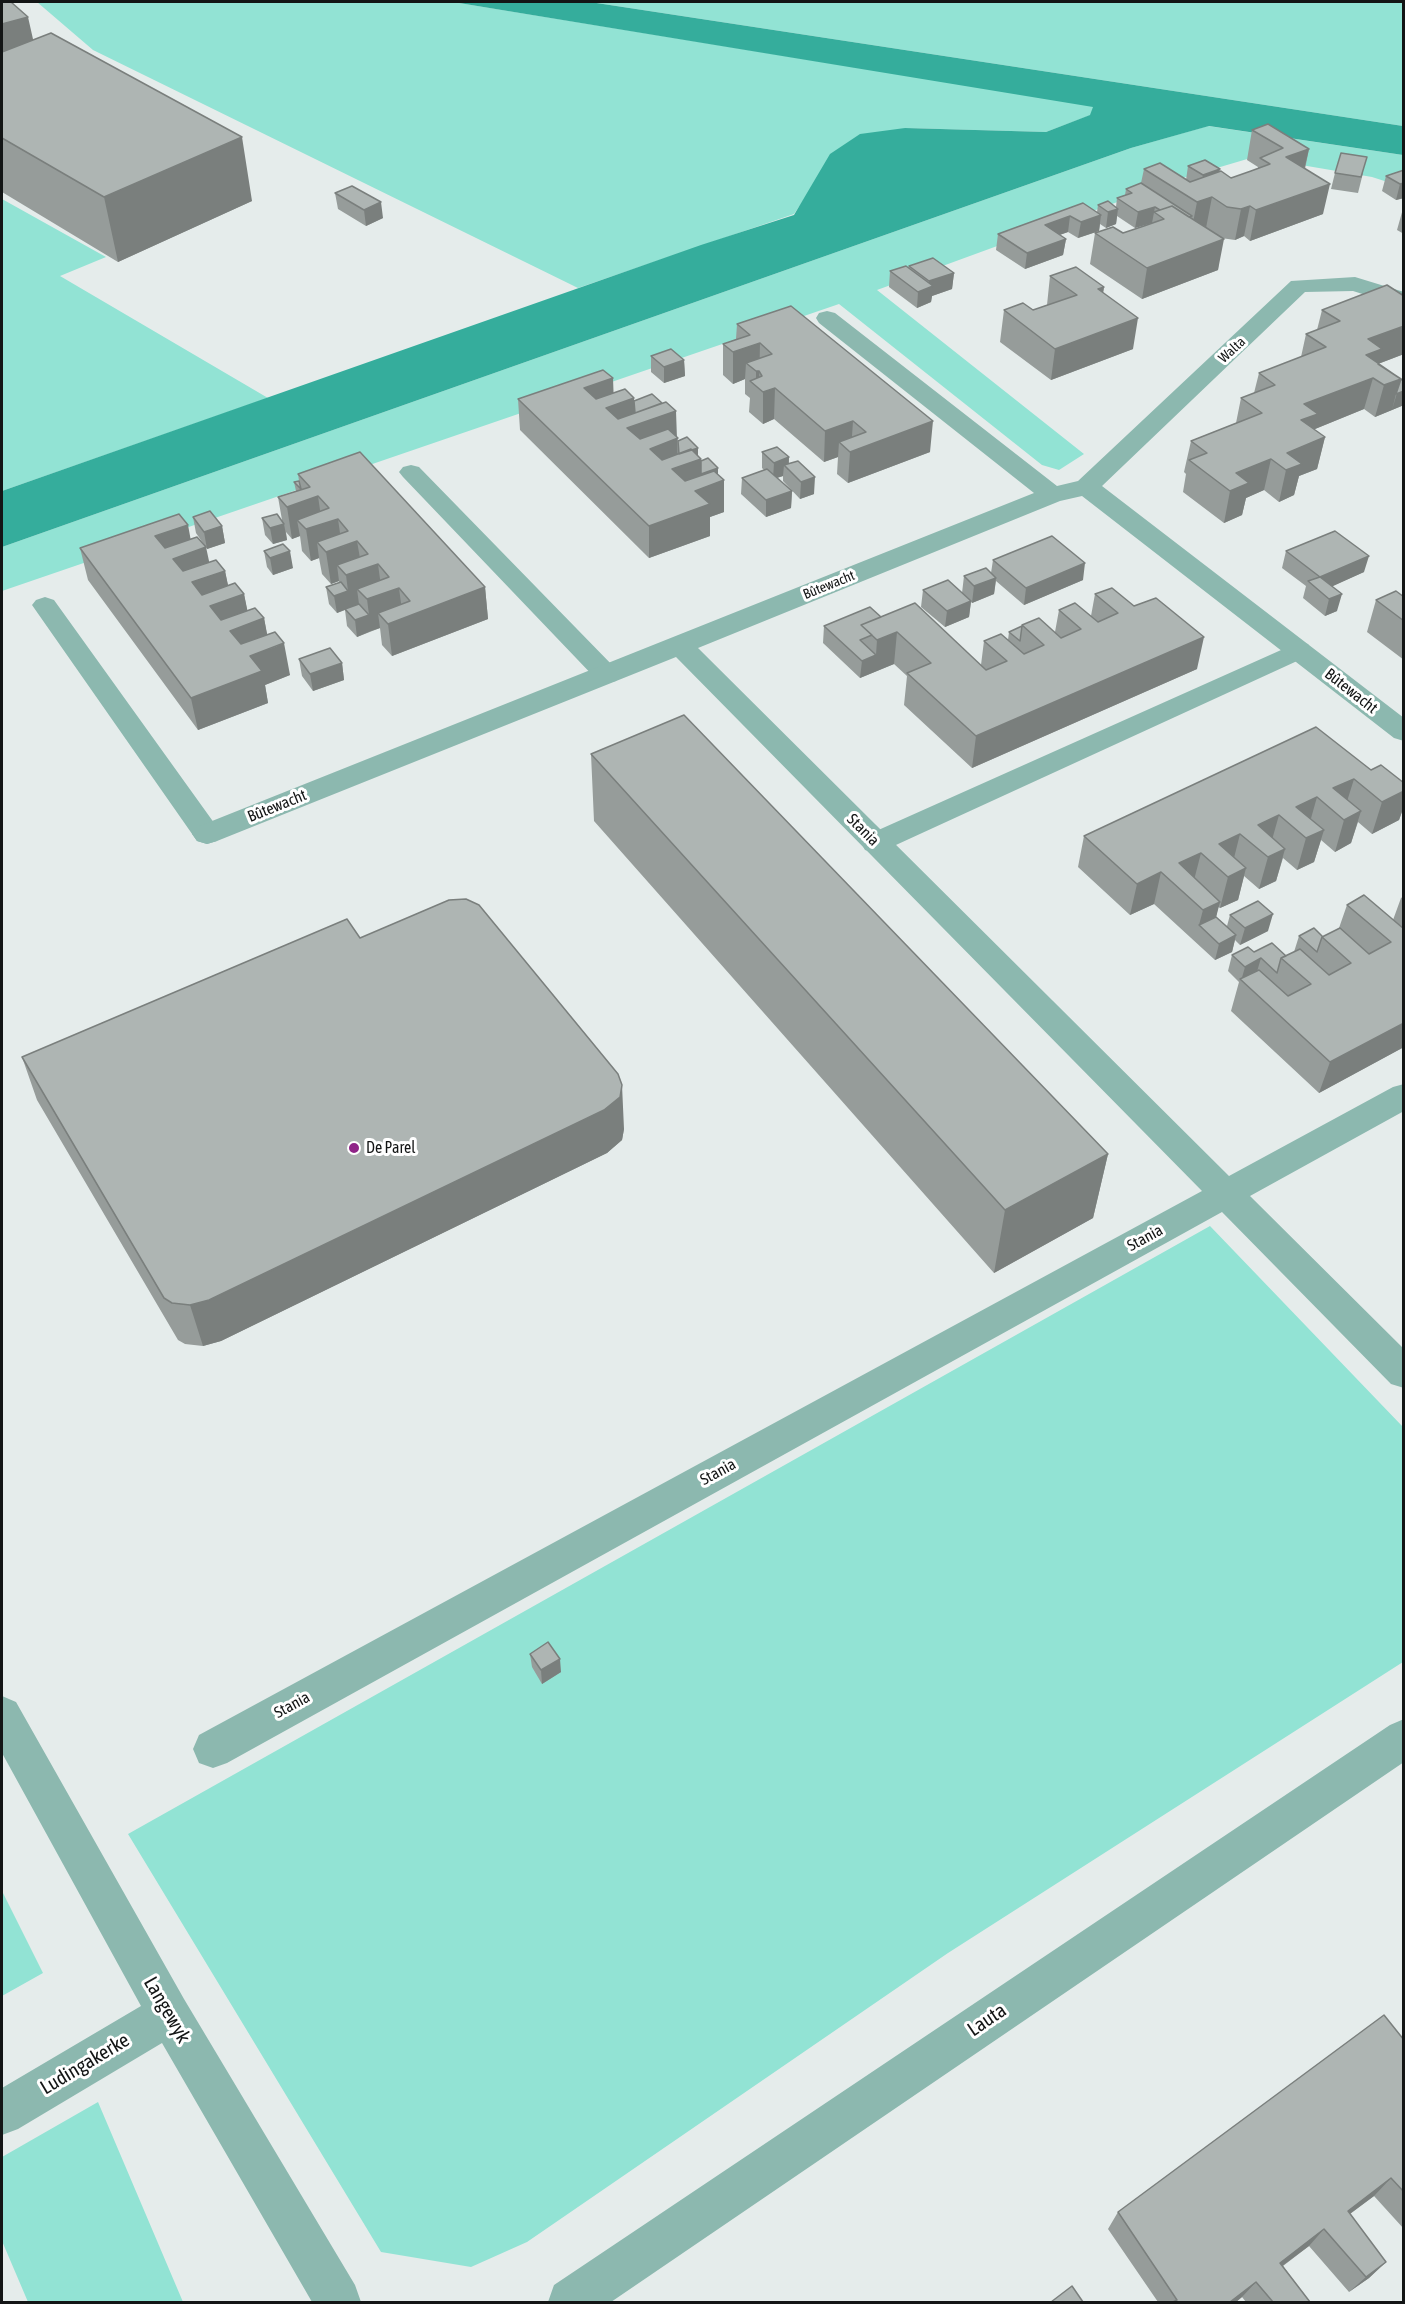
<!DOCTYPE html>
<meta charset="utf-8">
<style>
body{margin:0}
#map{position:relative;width:1405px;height:2304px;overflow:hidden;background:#e5eceb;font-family:"Asap Condensed",sans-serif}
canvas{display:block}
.frame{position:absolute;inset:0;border:3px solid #131515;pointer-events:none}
</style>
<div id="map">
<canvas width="1405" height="2304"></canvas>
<div class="frame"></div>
</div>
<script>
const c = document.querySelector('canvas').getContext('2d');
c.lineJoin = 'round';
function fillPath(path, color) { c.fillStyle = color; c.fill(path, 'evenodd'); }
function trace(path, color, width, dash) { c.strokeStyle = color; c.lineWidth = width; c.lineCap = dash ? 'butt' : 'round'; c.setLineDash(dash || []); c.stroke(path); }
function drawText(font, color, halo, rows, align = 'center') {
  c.font = font + ' "Asap Condensed",sans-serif'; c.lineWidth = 6; c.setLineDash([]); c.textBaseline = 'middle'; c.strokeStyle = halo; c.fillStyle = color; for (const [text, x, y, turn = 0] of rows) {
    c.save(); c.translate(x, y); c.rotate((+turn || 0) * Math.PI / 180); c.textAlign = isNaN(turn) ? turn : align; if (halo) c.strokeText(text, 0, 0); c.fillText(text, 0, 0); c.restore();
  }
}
const green = new Path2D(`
 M37,2h416l641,104 -3,9 -45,17 -141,-4 -96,64 -15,22 -216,74 -485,-238z
 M590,2h813v124z
 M1208,126l195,29v32l-31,-10 -118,-20 -71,21 -306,112 207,164 -25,16 -17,-5 -203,-161 -837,287v-44l1129,-399z
 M2,199l104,58 -46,19 208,122 -266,93z
 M1210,1226l193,201v235l-455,291 -421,289 -56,25 -90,-15 -253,-418z
 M2,1891l41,82 -41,23z
 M98,2102l85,200h-155l-26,-61v-84z`);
const water = new Path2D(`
 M453,2h137l813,124v29l-194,-29 -78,22 -1129,399v-56l699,-246 93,-30 36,-61 30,-20 45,-6 141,4 44,-17 3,-8z`);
const lane = new Path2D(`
 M411,465l8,2 197,202 4,6 -4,6 -9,2 -9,-2 -195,-204 -4,-5 4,-5z
 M45,597l9,3 163,227 4,7 -4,7 -10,3 -10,-3 -165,-236 4,-5z
 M1299,642l9,2 4,6 -4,6 -423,194 -10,3 -10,-3 -4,-7 4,-7z`);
const street = new Path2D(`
 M1355,277l49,15v15l-51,-16 -48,1 -203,194 302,232v23l-10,-3 -312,-242 -22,5 -362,147 531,528 164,-89 11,-3v27l-154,85 154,153v39l-13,-4 -169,-172 -995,551 -14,5 -14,-5 -6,-14 6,-14 1003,-544 -526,-534 -459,184 -10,3 -10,-3 -5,-7 5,-7 837,-334 -215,-170 -3,-5 3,-5 8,-2 8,2 222,173 21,-5 213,-200z
 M2,1696l14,6 168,297 171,286 6,17h-49l-150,-259 -144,86 -16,6v-47l139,-82 -139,-253z
 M1404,1719v43l-793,540h-63l6,-17 836,-560z`);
const wall = new Path2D(`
 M2,2l31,38 219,161 -134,61 -116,-70z
 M1252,130l57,19 -4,20 18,45 -73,27 -6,-5 -9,4 -14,-2 -3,32 -76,29 -52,-35 5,-31h28l29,-10 -17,5 -18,-12 -1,8 -10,4 -6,-4 -1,7 -21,7 -10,-6 -9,3 7,4 -3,16 -38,14 -29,-19 2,-16 85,-31 14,9 1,-7 18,2 1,-9 8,-3 1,-6 15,-6 3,-14 42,11 2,-14 32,6 11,6 27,-9v-2l-11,-7z
 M1404,170v28l-8,2 -14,-9 4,-15z
 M1335,173h28l-5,20 -27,-4z
 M335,193l48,25 -17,8 -28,-17z
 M1404,205v29l-7,-4z
 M909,266l45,7 -2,16 -20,7 -1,6 -14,6 -28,-21 1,-16 18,-3z
 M1050,276l54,11 -1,6 30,56 -82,31 -51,-38 4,-32h29l14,-5z
 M1322,310l82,44 -26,10 26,17v24l-29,12 -11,-8 -49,20 -1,1 11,7 -8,32 -18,7 -5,19 -15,7 -15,-12 -18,8 -4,17 -18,8 -41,-31 3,-18 -2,-2 7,-31 45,-18 5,-25 13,-5 5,-20 42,-16 5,-23 11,-4z
 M737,324l193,128 -82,31 -11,-9 1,-17 -14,5 -50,-43 -11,5 -14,-12 1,-14 -5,-4v-15l-12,5 -10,-9v-31l13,-5z
 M651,356l33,4 1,16 -21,7 -13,-11z
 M613,378v15l21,8 43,36 1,1v3l20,15 3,5 23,19v32l-14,5v19l-61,22 -129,-128 -2,-31z
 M762,452l27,5v6l25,31 -14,5 -17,-18v-5l-6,2 15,13 -1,17 -25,9 -25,-23 1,-16 22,-8 -2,-2z
 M298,474l187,113 3,32 -96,37 -10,-11 -2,-17 -23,9 -10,-11 -2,-16 -8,3 -8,-9 -3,-17 13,-4v-2l-8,3 -9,-10 -3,-16 -8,3 -9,-10 -2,-15 -8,3 -6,-7 1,8 -14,4 -8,-9 -3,-17 20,2 -4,-23 18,-6 -2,-9 5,-1z
 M193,517l29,9 3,17 -18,6 -11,-16z
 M191,539l18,24 16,8 3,15 16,8 3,16 17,8 3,17 23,40 -25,10 3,18 -70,27 -110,-150 -8,-32z
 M264,551l29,17 -20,7 -6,-8z
 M1286,551l78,21 -32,14 5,25 -12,5 -22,-18 3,-12 -24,-18z
 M993,560l90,20 -59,25 -28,-24 -2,13 -22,9 -1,-1 -2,15 -24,10 -24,-20 2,-17 39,3 2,-17 27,-3z
 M1095,594l102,75 -225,99 -68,-63 3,-29 -13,-12 -34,14 -37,-35 1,-17 57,-9 100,48 3,-24 24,-1 1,-8 13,-6v-1l33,7 4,-22 32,6z
 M1404,597v63l-37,-28 9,-32z
 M299,659l43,4 2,17 -31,11 -11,-15z
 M591,754l517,400 -15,64 -99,55 -400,-452z
 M1371,770l33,13v23l-5,14 -27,14 -14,-12 -7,21 -16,9 -14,-12 -7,22 -17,8 -14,-12 -7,23 -17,8 -15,-13 -6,24 -18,8 -2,-1 -2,10 11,9 3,-11 38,16 -28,14 -5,-5 -3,12 -17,8 -61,-56 -24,11 -52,-48 6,-31z
 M1404,896v151l-85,46 -88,-82 8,-29 -11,-11 4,-16 22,-3 32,4 8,-4 5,-16 24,1 16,-9 8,-23 46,15 8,-22z
 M360,938l264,191 -2,11 -15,13 -386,188 -18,5 -18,-2 -7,-4 -141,-240 -15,-43z
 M530,1654l31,18 -19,12 -10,-17z
 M1404,2040v189l-30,-33 -24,18 36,48 -17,16 -20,14 -40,-46 -26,20 27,36h-64l-4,-5 -6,5h-78l-50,-73 10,-17z`);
const shadedWall = new Path2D(`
 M28,17l14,62 -40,11v-66z
 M242,137l10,64 -134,61 -14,-65z
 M1309,149l-7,30 -16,-22z
 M1220,169l-3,16 -17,6 3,-16z
 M1404,183v15l-8,2 4,-16z
 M1330,184l-7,30 -73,27 6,-31z
 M1212,197l-6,31 -15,5 6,-31z
 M381,202l2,16 -17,8 -2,-16z
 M1250,206l-6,30 -9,4 6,-31z
 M1155,207l-3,16 -17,5 3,-16z
 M1118,209l-2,15 -10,4 2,-16z
 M1101,215l-2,16 -21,7 3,-16z
 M1070,216l-2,16 -25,9 2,-16z
 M1066,239l-3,16 -38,14 2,-16z
 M1224,239l-6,31 -76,29 5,-31z
 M954,273l-2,16 -20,7 -1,6 -14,6 1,-16 11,-4v-7z
 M1104,287l-5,31 -1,-29z
 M1138,318l-5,31 -82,31 4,-31z
 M1404,326v28l-42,16 6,-31z
 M760,343l-1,45 -3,-2v-15l-10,-8 -1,16 -12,5v-32z
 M684,360l1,16 -21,7v-16z
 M613,378l1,27 20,-7 1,15 41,-2 2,56 2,-13 18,-6v12l3,-1v15l17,-6v14l6,-2v32l-14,5v19l-61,22v-32l-65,-138z
 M1373,378l-9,31 -49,20 -4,14 14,-6 -8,32 -18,7 -5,19 -15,7 7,-32 1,-17 17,-49z
 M1401,379l-9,31 -17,7 9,-32z
 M775,388l-1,31 -11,5v-32z
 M1404,391v14l-12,5 4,-16z
 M853,421l-2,30 82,-30 -3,31 -82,31 2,-31 -11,-10 -1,15 -14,5 1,-31z
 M789,457l-1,13 -4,-5 -1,11 -10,3 1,-16z
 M1271,459l-7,31 -18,8 -4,17 -18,8 6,-32 6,-18z
 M815,477l-1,17 -14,5 1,-17z
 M792,491l-1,17 -25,9v-17z
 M318,496l4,28 16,-5 4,28 15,-6 5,29 16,-6 4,30 17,-6 4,30 82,-31 3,32 -96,37 -4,-32 -10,-11 2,15 -9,3 -4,-32 -10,-10 2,15 -22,9 -3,-17 14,-5 -2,-16 -9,-10 2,16 -8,3 -5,-32 -9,-10 2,16 -8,3 -5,-32 -9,-9 3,16 -8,3 -5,-32z
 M284,524l3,16 -14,4 -3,-16z
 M188,525l5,27 13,-5 6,28 13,-4 6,28 13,-5 6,29 14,-5 6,31 14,-6 6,32 -25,10 3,18 -70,27 -43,-194z
 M222,526l3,17 -18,6 -3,-17z
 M290,551l3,17 -20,7 -3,-17z
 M1369,556l-5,16 -44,20v-15z
 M1085,563l-2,17 -59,25 2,-17z
 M996,578l-2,16 -22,9 2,-17z
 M1342,594l-5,17 -12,5 4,-17z
 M971,601l-2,16 -24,10 2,-16z
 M369,615l2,16 -14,6 -2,-17z
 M897,632l-3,32 -34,14 2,-17 14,-6 1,-15z
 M1204,637l-7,32 -225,99 4,-32z
 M342,663l2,17 -31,11 -3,-17z
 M1354,779l-10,32 -11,-23z
 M1404,791v15l-5,14 -27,14 10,-32z
 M1317,797l-9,32 -12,-22z
 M1361,811l-10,32 -16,9 9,-32z
 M1279,815l-9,32 -12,-22z
 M1324,830l-10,32 -17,8 9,-32z
 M1240,834l-8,32 -13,-22z
 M1285,849l-9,32 -17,8 9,-32z
 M1201,853l-8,31 -14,-21z
 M1246,868l-8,32 -18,8 8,-31z
 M1161,872l-7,32 -24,11 7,-31z
 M1220,902l-8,31 -13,-8 4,-15z
 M1273,914l-5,17 -28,14 5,-17z
 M1236,935l-4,17 -17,8 4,-16z
 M1261,958l-5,17 -15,6 4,-14z
 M1404,1023v24l-85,46 11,-31z
 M622,1085l2,44 -2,11 -15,13 -386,188 -18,5 -13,-41z
 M1108,1154l-15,64 -99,55 11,-63z
 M560,1659l1,13 -19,12 -1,-14z
 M1391,2178l-17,18 -42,31 16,-16z
 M1324,2229l-15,17 -43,32 14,-15z
 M1386,2262l-17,16 -20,14 17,-15z
 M1256,2282l-14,15 -6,5h-6z`);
const building = new Path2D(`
 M2,2h9l17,15 -26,7z
 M51,33l191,104 -138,60 -102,-59v-86z
 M1268,124l41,25 -23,8 44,27 -74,26 -6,-4 -9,3 -14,-2 -15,-10 -15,5 -53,-33 16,-6 30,19 31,-11 10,7 20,-7 19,-7 -10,-6 23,-10 -31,-18z
 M1341,153l26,4 -6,20 -26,-4z
 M1205,160l15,9 -17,6 -15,-9z
 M1404,170v13l-4,1 -14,-8z
 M1141,183l51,33 -3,1 -17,-11 -12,4 -5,-3 -17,5 -21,-14 15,-5 -6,-4z
 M352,186l29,16 -17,8 -29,-17z
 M1108,201l10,8 -10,3 -10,-7z
 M1083,203l18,12 -20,7 -11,-6 -25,9 21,14 -39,14 -29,-19z
 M1172,206l52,33 -77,29 -52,-35 18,-6 10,6 21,-7 20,-7 -10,-7z
 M933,258l21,15 -25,8 -20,-15z
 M906,266l27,20 -15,6 -28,-21z
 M1076,267l28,20 -6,2 40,29 -83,31 -51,-39 19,-7 10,7 44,-15 -27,-19z
 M1387,285l17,11v30l-36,13 14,10 -16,6 35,24 -17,6 -11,-7 -69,26 14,10 -17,6 24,17 -38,16 15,11 -16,6 -15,-11 -35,14 13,10 -19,8 -41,-31 18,-7 -16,-12 71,-28 -21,-15 34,-13 -16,-12 67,-26 -20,-13 34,-13 -18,-11z
 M791,306l142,115 -83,31 -11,-10 27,-10 -13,-11 -28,10 -50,-43 -12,4 -13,-11 12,-5 -3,-5h-3l-10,-8 26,-9 -12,-11 -27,9 -10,-8 27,-9 -13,-11z
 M671,349l13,11 -20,7 -13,-11z
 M1378,364l26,17v10l-8,3 5,-15z
 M603,370l10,8 -29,10 12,11 29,-10 9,9 -28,10 12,11 48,-17 10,9 -49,17 13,11 28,-10 10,9 -28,11 12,11 29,-11 10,10 -29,10 13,12 29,-10 10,9 -29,11 15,13 -61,22 -131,-127z
 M652,394l10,9 -27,10 -1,-12z
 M687,437l11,11 -19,6 -1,-13z
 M777,447l12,10 -15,6 -12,-11z
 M360,452l125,135 -97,37 -10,-11 32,-12 -11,-13 -32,11 -10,-10 32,-12 -11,-13 -32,11 -9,-10 31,-11 -11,-13 -31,11 -9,-10 31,-11 -10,-12 -32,10 -9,-9 32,-12 -11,-12 -31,11 -9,-10 32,-10 -12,-13z
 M708,458l10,10 -17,6v-13z
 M798,461l17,16 -14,5 -17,-17z
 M767,469l25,22 -26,9 -24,-22z
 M299,481l2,8 -7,-7z
 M210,511l12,15 -18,6 -11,-15z
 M179,514l9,11 -33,11 10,12 32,-11 9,10 -33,12 10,12 33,-11 9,11 -33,11 10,13 33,-12 9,11 -34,12 11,14 34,-12 9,10 -34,13 11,13 34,-12 9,11 -34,13 12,15 -71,27 -111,-150z
 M277,514l7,10 -14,4 -8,-10z
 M1335,531l34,25 -49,21 22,17 -13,5 -21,-18 12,-4 -34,-26z
 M1052,536l33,27 -59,25 -33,-28z
 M283,544l7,7 -20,7 -6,-7z
 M986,568l10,10 -22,8 -10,-10z
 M948,580l23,21 -24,10 -24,-21z
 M341,582l7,9 -14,5 -8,-9z
 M1112,588l22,18 22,-8 48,39 -228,99 -69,-63 24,-10 -34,-31 -20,8 -16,-15 54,-22 71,67 21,-9 -23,-20 17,-7 23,20 20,-9 -22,-20 17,-7 22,20 20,-9 -22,-19 16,-7 23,19 20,-9 -23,-19z
 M1396,591l8,6v24l-28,-21z
 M359,604l10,11 -14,5 -10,-11z
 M870,607l11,10 -20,8 11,10 -12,5 16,15 -14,6 -38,-35z
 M1022,626l-2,15 -11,-9z
 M330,648l12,15 -32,11 -11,-15z
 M684,715l424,439 -103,56 -414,-456z
 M1316,727l55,43 10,-5 23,18v8l-22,11 -28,-23 -21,9 28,23 -17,9 -27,-23 -21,10 28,23 -18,8 -27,-23 -21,10 27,24 -17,8 -28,-23 -21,10 27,24 -18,9 -27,-24 -22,10 41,39 -17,8 -42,-38 -24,12 -53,-48z
 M1364,895l40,34v94l-74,39 -90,-83 19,-9 29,26 23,-12 -30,-26 19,-9 29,26 22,-12 -29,-26 18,-9 29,26 22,-12 -44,-37z
 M466,899l13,6 139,169 4,11 -2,12 -16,13 -395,190 -19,5 -18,-2 -8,-5 -142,-241 325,-138 13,19 89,-38z
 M1258,901l15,13 -28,14 -15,-13z
 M1216,917l20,18 -17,9 -20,-19z
 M1314,928l9,9h-1l-5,15 -18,-16z
 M1272,943l14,13 -5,2 -4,15 -16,-15 -16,9 -13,-12 16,-8 6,5z
 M548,1642l12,17 -19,11 -11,-16z
 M1384,2015l20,25v152l-13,-14 -43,33 38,51 -20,15 -42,-48 -44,34 30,39h-37l-17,-20 -26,20h-57l4,-2 -59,-88z
 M1072,2286l11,16h-32z`);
const markers = [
 [354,1148,6,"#8f2387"]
];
const farStreetnames = [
 ["Walta",1232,350,-43],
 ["Bûtewacht",829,585,-22]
];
const streetNames = [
 ["Bûtewacht",1351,691,38],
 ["Bûtewacht",277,806,-22],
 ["Stania",863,830,45],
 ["Stania",1145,1238,-29],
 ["Stania",718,1472,-29],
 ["Stania",292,1705,-29]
];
const poiNames = [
 ["De Parel",366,1148]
];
const nearStreetnames = [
 ["Langewyk",167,2010,60],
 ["Lauta",987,2020,-34],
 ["Ludingakerke",85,2064,-31]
];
fillPath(green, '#92e3d4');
fillPath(water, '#35ad9c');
fillPath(lane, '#8cb8af');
fillPath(street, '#8cb8af');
fillPath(wall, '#969c9a');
fillPath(shadedWall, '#7a7f7d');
fillPath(building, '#aeb5b3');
trace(building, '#7a7f7d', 1.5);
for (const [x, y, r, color] of markers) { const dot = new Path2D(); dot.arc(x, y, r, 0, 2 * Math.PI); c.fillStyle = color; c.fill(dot); trace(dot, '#fff', 2); }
drawText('14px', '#131515', '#fff', farStreetnames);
drawText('16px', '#131515', '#fff', streetNames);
drawText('16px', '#131515', '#fff', poiNames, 'left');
drawText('20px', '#131515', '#fff', nearStreetnames);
</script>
